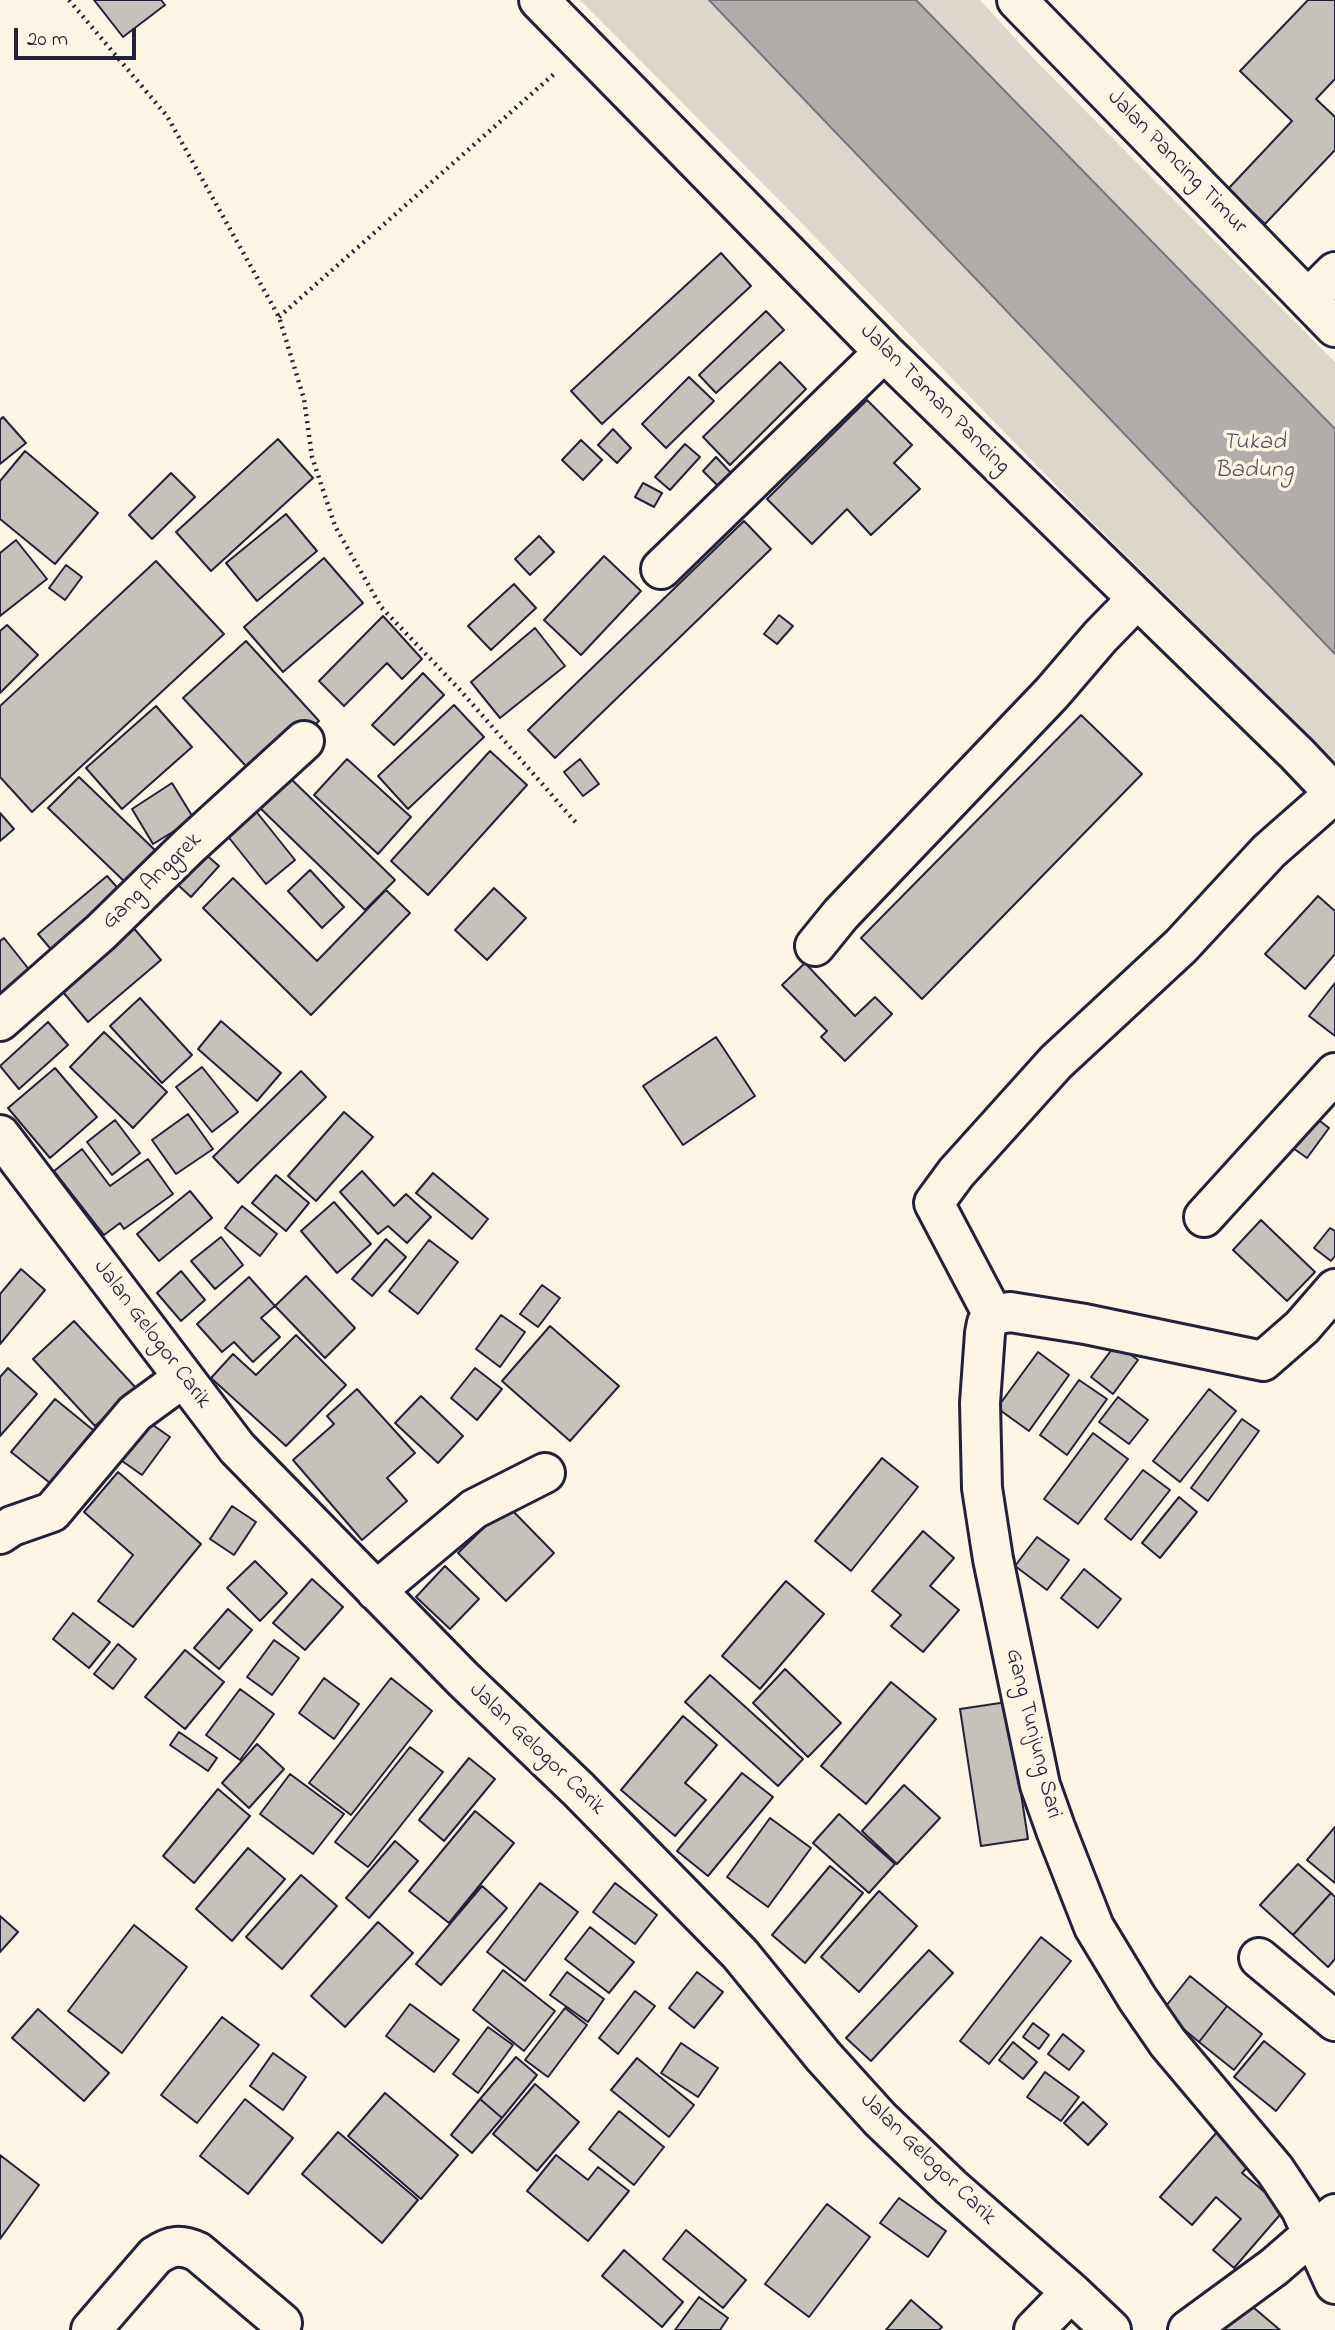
<!DOCTYPE html>
<style>
body{margin:0}
#map{position:relative;width:1335px;height:2330px;overflow:hidden;background:#fcf5e5;font-family:"Indie Flower",sans-serif}
canvas{display:block}
.scale{position:absolute;left:14px;top:28px;width:122px;height:32px;box-sizing:border-box;border:4px solid #22223b;border-top:0;padding-left:9px;font-size:21px;line-height:24px;white-space:nowrap;color:#22223b;-webkit-text-stroke:5px #fcf5e5;paint-order:stroke}
</style>
<div id="map">
<canvas width="1335" height="2330"></canvas>
<div class="scale">20 m</div>
</div>
<script>
const c = document.querySelector('canvas').getContext('2d');
c.lineJoin = 'round';
function fillPath(path, color) { c.fillStyle = color; c.fill(path, 'evenodd'); }
function trace(path, color, width, dash) { c.strokeStyle = color; c.lineWidth = width; c.lineCap = dash ? 'butt' : 'round'; c.setLineDash(dash || []); c.stroke(path); }
function drawText(font, color, halo, rows, align = 'center') {
  c.font = font + ' "Indie Flower",sans-serif'; c.lineWidth = 7; c.setLineDash([]); c.textBaseline = 'middle'; c.strokeStyle = halo; c.fillStyle = color; for (const [text, x, y, turn = 0] of rows) {
    c.save(); c.translate(x, y); c.rotate((+turn || 0) * Math.PI / 180); c.textAlign = isNaN(turn) ? turn : align; if (halo) c.strokeText(text, 0, 0); c.fillText(text, 0, 0); c.restore();
  }
}
const green = new Path2D(`
 M580,0h129l626,654v107l-263,-259 -288,-297z
 M916,0h64l52,57 303,305v67z`);
const water = new Path2D(`
 M709,0h207l419,429v225z`);
const building = new Path2D(`
 M94,0h67l4,5 -42,32z
 M1308,0h27v79l-19,20 19,18v33l-70,74 -37,-35 64,-68 -52,-50z
 M721,253l30,33 -149,138 -31,-33z
 M766,311l18,19 -68,63 -17,-18z
 M780,362l26,27 -76,76 -27,-28z
 M689,377l25,24 -48,47 -24,-24z
 M867,400l45,45 -18,18 26,26 -49,46 -24,-26 -35,35 -45,-45z
 M3,417l23,26 -26,21v-44z
 M613,429l18,19 -14,15 -19,-18z
 M278,439l35,39 -102,93 -35,-39z
 M581,440l21,20 -19,20 -21,-20z
 M685,444l15,13 -30,33 -15,-13z
 M25,451l73,62 -43,51 -55,-45v-38z
 M716,457l15,16 -13,13 -15,-15z
 M171,473l24,24 -43,42 -23,-24z
 M643,483l19,10 -8,14 -19,-10z
 M286,514l31,37 -60,50 -31,-38z
 M744,521l27,28 -216,209 -27,-28z
 M539,536l15,16 -24,23 -15,-16z
 M16,540l31,39 -47,37v-63z
 M604,556l37,35 -60,64 -37,-35z
 M324,558l39,45 -80,69 -39,-45z
 M156,561l68,73 -192,178 -32,-35v-71z
 M66,565l16,12 -17,23 -16,-12z
 M514,584l22,24 -45,42 -23,-24z
 M779,615l14,11 -16,18 -13,-10z
 M383,616l39,43 -20,20 -15,-16 -43,43 -25,-25z
 M7,625l31,30 -38,38v-62z
 M535,628l30,38 -65,52 -29,-36z
 M246,641l73,80 -62,57 -74,-80z
 M423,673l21,22 -50,50 -22,-20z
 M454,705l30,32 -76,72 -30,-33z
 M156,706l36,41 -70,62 -36,-41z
 M1081,715l61,59 -220,225 -61,-61z
 M490,751l37,34 -99,110 -37,-34z
 M347,759l64,58 -33,37 -64,-59z
 M580,759l19,25 -16,12 -19,-24z
 M287,775l108,105 -30,30 -108,-105z
 M79,777l79,76 -30,32 -80,-77z
 M172,783l22,36 -41,25 -21,-35z
 M251,805l44,55 -29,24 -44,-55z
 M0,813l14,16 -14,12z
 M204,853l15,13 -28,31 -14,-13z
 M310,870l34,37 -22,21 -34,-37z
 M107,876l17,19 -69,59 -17,-20z
 M233,878l84,83 69,-71 24,23 -99,102 -108,-107z
 M494,888l32,30 -39,42 -32,-30z
 M1318,896l17,15v43l-30,35 -40,-35z
 M131,925l30,35 -73,62 -30,-36z
 M4,938l31,39 -35,29v-65z
 M805,963l50,53 20,-19 17,17 -47,47 -24,-24 6,-6 -45,-46z
 M1335,983v53l-26,-20z
 M140,998l52,57 -30,28 -52,-57z
 M221,1021l60,52 -24,28 -59,-52z
 M48,1022l20,23 -49,44 -19,-23z
 M104,1032l63,60 -34,36 -63,-61z
 M716,1037l39,59 -72,49 -40,-59z
 M202,1067l36,45 -26,20 -36,-45z
 M55,1068l42,49 -47,41 -42,-50z
 M301,1071l25,26 -88,86 -25,-26z
 M1306,1110l23,18 -22,30 -24,-17z
 M344,1112l29,25 -57,64 -28,-25z
 M188,1114l25,35 -37,25 -24,-34z
 M115,1120l25,33 -28,22 -25,-33z
 M82,1149l28,37 38,-27 25,35 -49,35 -4,-6 -16,12 -50,-64z
 M362,1171l32,35 12,-12 25,23 -24,26 -19,-17 -10,8 -38,-42z
 M433,1173l55,46 -16,20 -56,-46z
 M276,1175l33,28 -23,28 -34,-28z
 M190,1191l22,27 -53,43 -22,-27z
 M334,1202l37,42 -34,29 -36,-42z
 M242,1206l35,28 -17,22 -35,-28z
 M1261,1220l54,52 -28,29 -54,-51z
 M1330,1228l5,3v25l-4,5 -17,-13z
 M221,1237l22,28 -28,24 -24,-28z
 M386,1239l20,18 -34,39 -20,-17z
 M429,1240l29,22 -40,52 -29,-23z
 M21,1269l24,21 -45,54v-50z
 M181,1271l24,29 -24,21 -24,-28z
 M306,1276l49,52 -30,30 -50,-52z
 M249,1277l26,29 -14,12 19,19 -27,25 -19,-20 -12,10 -25,-28z
 M542,1285l18,13 -22,29 -18,-13z
 M501,1315l24,17 -25,35 -24,-18z
 M74,1321l62,67 -41,38 -62,-67z
 M550,1326l69,60 -49,55 -68,-60z
 M296,1335l50,50 -60,61 -75,-68 22,-24 23,21z
 M1116,1344l22,16 -25,34 -22,-17z
 M1038,1352l31,23 -40,56 -32,-23z
 M8,1368l29,26 -37,42v-59z
 M475,1368l27,21 -25,31 -26,-22z
 M1079,1380l28,19 -40,56 -27,-20z
 M357,1389l58,64 -28,25 20,23 -45,39 -69,-80 41,-36 -7,-8z
 M1209,1389l27,22 -56,71 -27,-21z
 M421,1396l42,40 -25,27 -43,-40z
 M1118,1397l30,23 -19,24 -30,-22z
 M55,1399l43,35 -43,53 -44,-35z
 M143,1418l27,19 -28,38 -27,-19z
 M1242,1419l17,12 -51,70 -17,-13z
 M1093,1433l35,26 -50,65 -34,-25z
 M882,1458l36,29 -67,84 -36,-30z
 M1143,1470l27,20 -39,50 -26,-21z
 M118,1472l83,72 -68,83 -35,-26 35,-46 -49,-43z
 M1179,1497l18,15 -37,46 -18,-15z
 M507,1505l47,48 -48,48 -48,-48z
 M232,1506l24,16 -22,33 -24,-16z
 M923,1531l31,27 -24,28 29,24 -36,42 -32,-26 10,-11 -29,-24z
 M1037,1537l32,23 -22,30 -32,-24z
 M255,1561l32,32 -27,28 -33,-33z
 M445,1566l34,33 -29,30 -34,-32z
 M1084,1569l37,30 -23,29 -37,-30z
 M312,1579l31,28 -38,43 -32,-27z
 M786,1581l38,33 -64,75 -38,-33z
 M228,1609l24,21 -33,39 -25,-21z
 M73,1613l37,29 -21,26 -36,-29z
 M274,1640l25,18 -27,37 -25,-18z
 M118,1644l18,15 -23,30 -19,-15z
 M185,1650l39,32 -39,47 -40,-32z
 M785,1669l56,54 -33,34 -55,-54z
 M710,1675l93,84 -25,27 -93,-84z
 M324,1678l35,26 -25,35 -35,-26z
 M391,1678l41,33 -81,104 -42,-32z
 M891,1682l45,37 -70,85 -45,-38z
 M240,1689l34,25 -34,46 -34,-25z
 M1007,1702l21,137 -47,7 -21,-137z
 M683,1716l34,29 -32,38 21,17 -31,36 -54,-46z
 M179,1732l38,26 -9,13 -38,-26z
 M257,1744l27,25 -35,39 -27,-25z
 M410,1747l33,25 -75,95 -33,-25z
 M469,1758l26,21 -51,62 -25,-21z
 M742,1773l31,24 -65,79 -31,-25z
 M290,1774l54,40 -31,40 -53,-40z
 M904,1785l36,33 -43,46 -35,-33z
 M218,1789l32,27 -56,67 -31,-27z
 M475,1811l39,32 -65,80 -40,-32z
 M839,1814l56,50 -26,29 -56,-50z
 M770,1818l41,30 -43,59 -41,-30z
 M1335,1827v56l-28,-23z
 M395,1841l23,20 -49,57 -23,-20z
 M248,1848l37,31 -53,62 -36,-32z
 M1298,1864l33,29 -38,42 -33,-30z
 M830,1866l33,27 -58,70 -33,-28z
 M301,1875l36,31 -55,63 -36,-32z
 M540,1883l38,29 -53,69 -38,-29z
 M615,1883l42,32 -22,29 -42,-32z
 M482,1886l25,22 -66,77 -25,-21z
 M879,1891l38,35 -58,66 -38,-35z
 M1331,1893l4,4v62l-7,8 -35,-32z
 M0,1916l18,16 -18,20z
 M378,1922l35,31 -68,74 -34,-31z
 M134,1925l53,42 -65,86 -54,-42z
 M590,1927l44,35 -25,31 -44,-34z
 M1041,1937l30,24 -82,103 -29,-23z
 M929,1950l24,23 -82,88 -25,-23z
 M503,1970l52,41 -31,40 -51,-41z
 M567,1972l37,27 -16,23 -38,-27z
 M697,1972l26,20 -29,36 -25,-20z
 M1190,1976l37,30 -28,36 -37,-31z
 M635,1991l20,15 -37,48 -19,-16z
 M410,2004l49,36 -25,32 -48,-36z
 M1227,2006l35,28 -28,36 -35,-28z
 M565,2008l22,17 -39,52 -23,-17z
 M38,2009l71,64 -25,28 -72,-63z
 M222,2017l37,28 -62,78 -36,-28z
 M1033,2023l16,12 -10,14 -16,-12z
 M488,2027l25,18 -35,48 -25,-19z
 M1063,2034l21,17 -15,19 -21,-16z
 M1264,2041l41,33 -29,37 -42,-34z
 M1013,2042l24,20 -14,17 -24,-19z
 M681,2043l37,25 -20,29 -37,-24z
 M273,2053l33,24 -23,33 -33,-24z
 M516,2057l21,18 -35,43 -22,-19z
 M637,2058l57,47 -25,32 -58,-47z
 M1045,2072l34,25 -18,24 -34,-24z
 M535,2084l44,38 -42,49 -44,-37z
 M385,2093l73,62 -37,44 -73,-63z
 M245,2099l48,39 -45,56 -48,-38z
 M480,2099l22,19 -30,35 -21,-18z
 M1083,2102l24,22 -19,21 -24,-22z
 M619,2111l45,36 -30,38 -45,-36z
 M338,2132l80,68 -36,43 -80,-69z
 M1217,2132l35,30 -10,11 43,36 -51,59 -21,-18 28,-31 -25,-22 -24,28 -32,-28z
 M0,2155l39,30 -39,54z
 M556,2155l32,25 10,-13 31,24 -41,50 -61,-50z
 M899,2198l47,33 -18,26 -48,-34z
 M827,2204l43,33 -61,80 -44,-33z
 M686,2230l60,50 -23,28 -60,-49z
 M624,2250l59,52 -21,25 -60,-51z
 M699,2297l29,21 -8,12h-45z
 M911,2300l31,27 -3,3h-53z
 M1247,2302l33,28h-57z`);
const path = new Path2D(`
 M69,0l98,116 112,201 25,82 8,58 23,69 46,81 79,83 118,135
 M279,317l275,-243`);
const minor = new Path2D(`
 M539,0l345,352 413,402 38,40
 M1017,0l318,327
 M1308,299l27,-27
 M661,569l223,-217
 M1335,793l-66,58 -88,95 -125,116 -100,111 -22,30 59,112 -6,8 -2,10 -5,70 2,85 11,71 47,226 16,45 38,97 43,71 31,45 107,127 26,39 34,75
 M815,946l26,-32 211,-221 48,-56 37,-38
 M0,1021l101,-89 89,-87 114,-104
 M0,1135l237,313 226,231 115,110 162,165 83,102 57,63 71,68 120,105 40,38
 M1204,1217l131,-144
 M993,1315l17,-3 75,12 178,37 39,-34 33,-38
 M0,1534l12,-8 40,-14 83,-99 48,-35
 M376,1591l98,-82 71,-36
 M1259,1958l76,63
 M91,2330l64,-74c16,-11 26,-12 43,-4l84,71
 M1034,2330l37,-38
 M1188,2330l86,-63 61,-53`);
const streetNames = [
 ["Jalan Pancing Timur",1176,163,46],
 ["Jalan Taman Pancing",934,400,45],
 ["Gang Anggrek",153,882,-44],
 ["Jalan Gelogor Carik",151,1335,53],
 ["Gang Tunjung Sari",1032,1734,76],
 ["Jalan Gelogor Carik",536,1750,44],
 ["Jalan Gelogor Carik",927,2160,44]
];
const waterNames = [
 ["Tukad",1254,444],
 ["Badung",1254,472]
];
fillPath(green, '#dcd6cc');
fillPath(water, '#b2adab');
trace(water, '#78757e', 2);
fillPath(building, '#c6c1bb');
trace(building, '#22223b', 2);
trace(minor, '#22223b', 44);
trace(path, '#22223b', 4.5, [2, 5]);
trace(minor, '#fcf5e5', 38);
drawText('23px', '#22223b', '#fcf5e5', streetNames);
drawText('italic 24px', '#545362', '#fcf5e5', waterNames);
</script>
